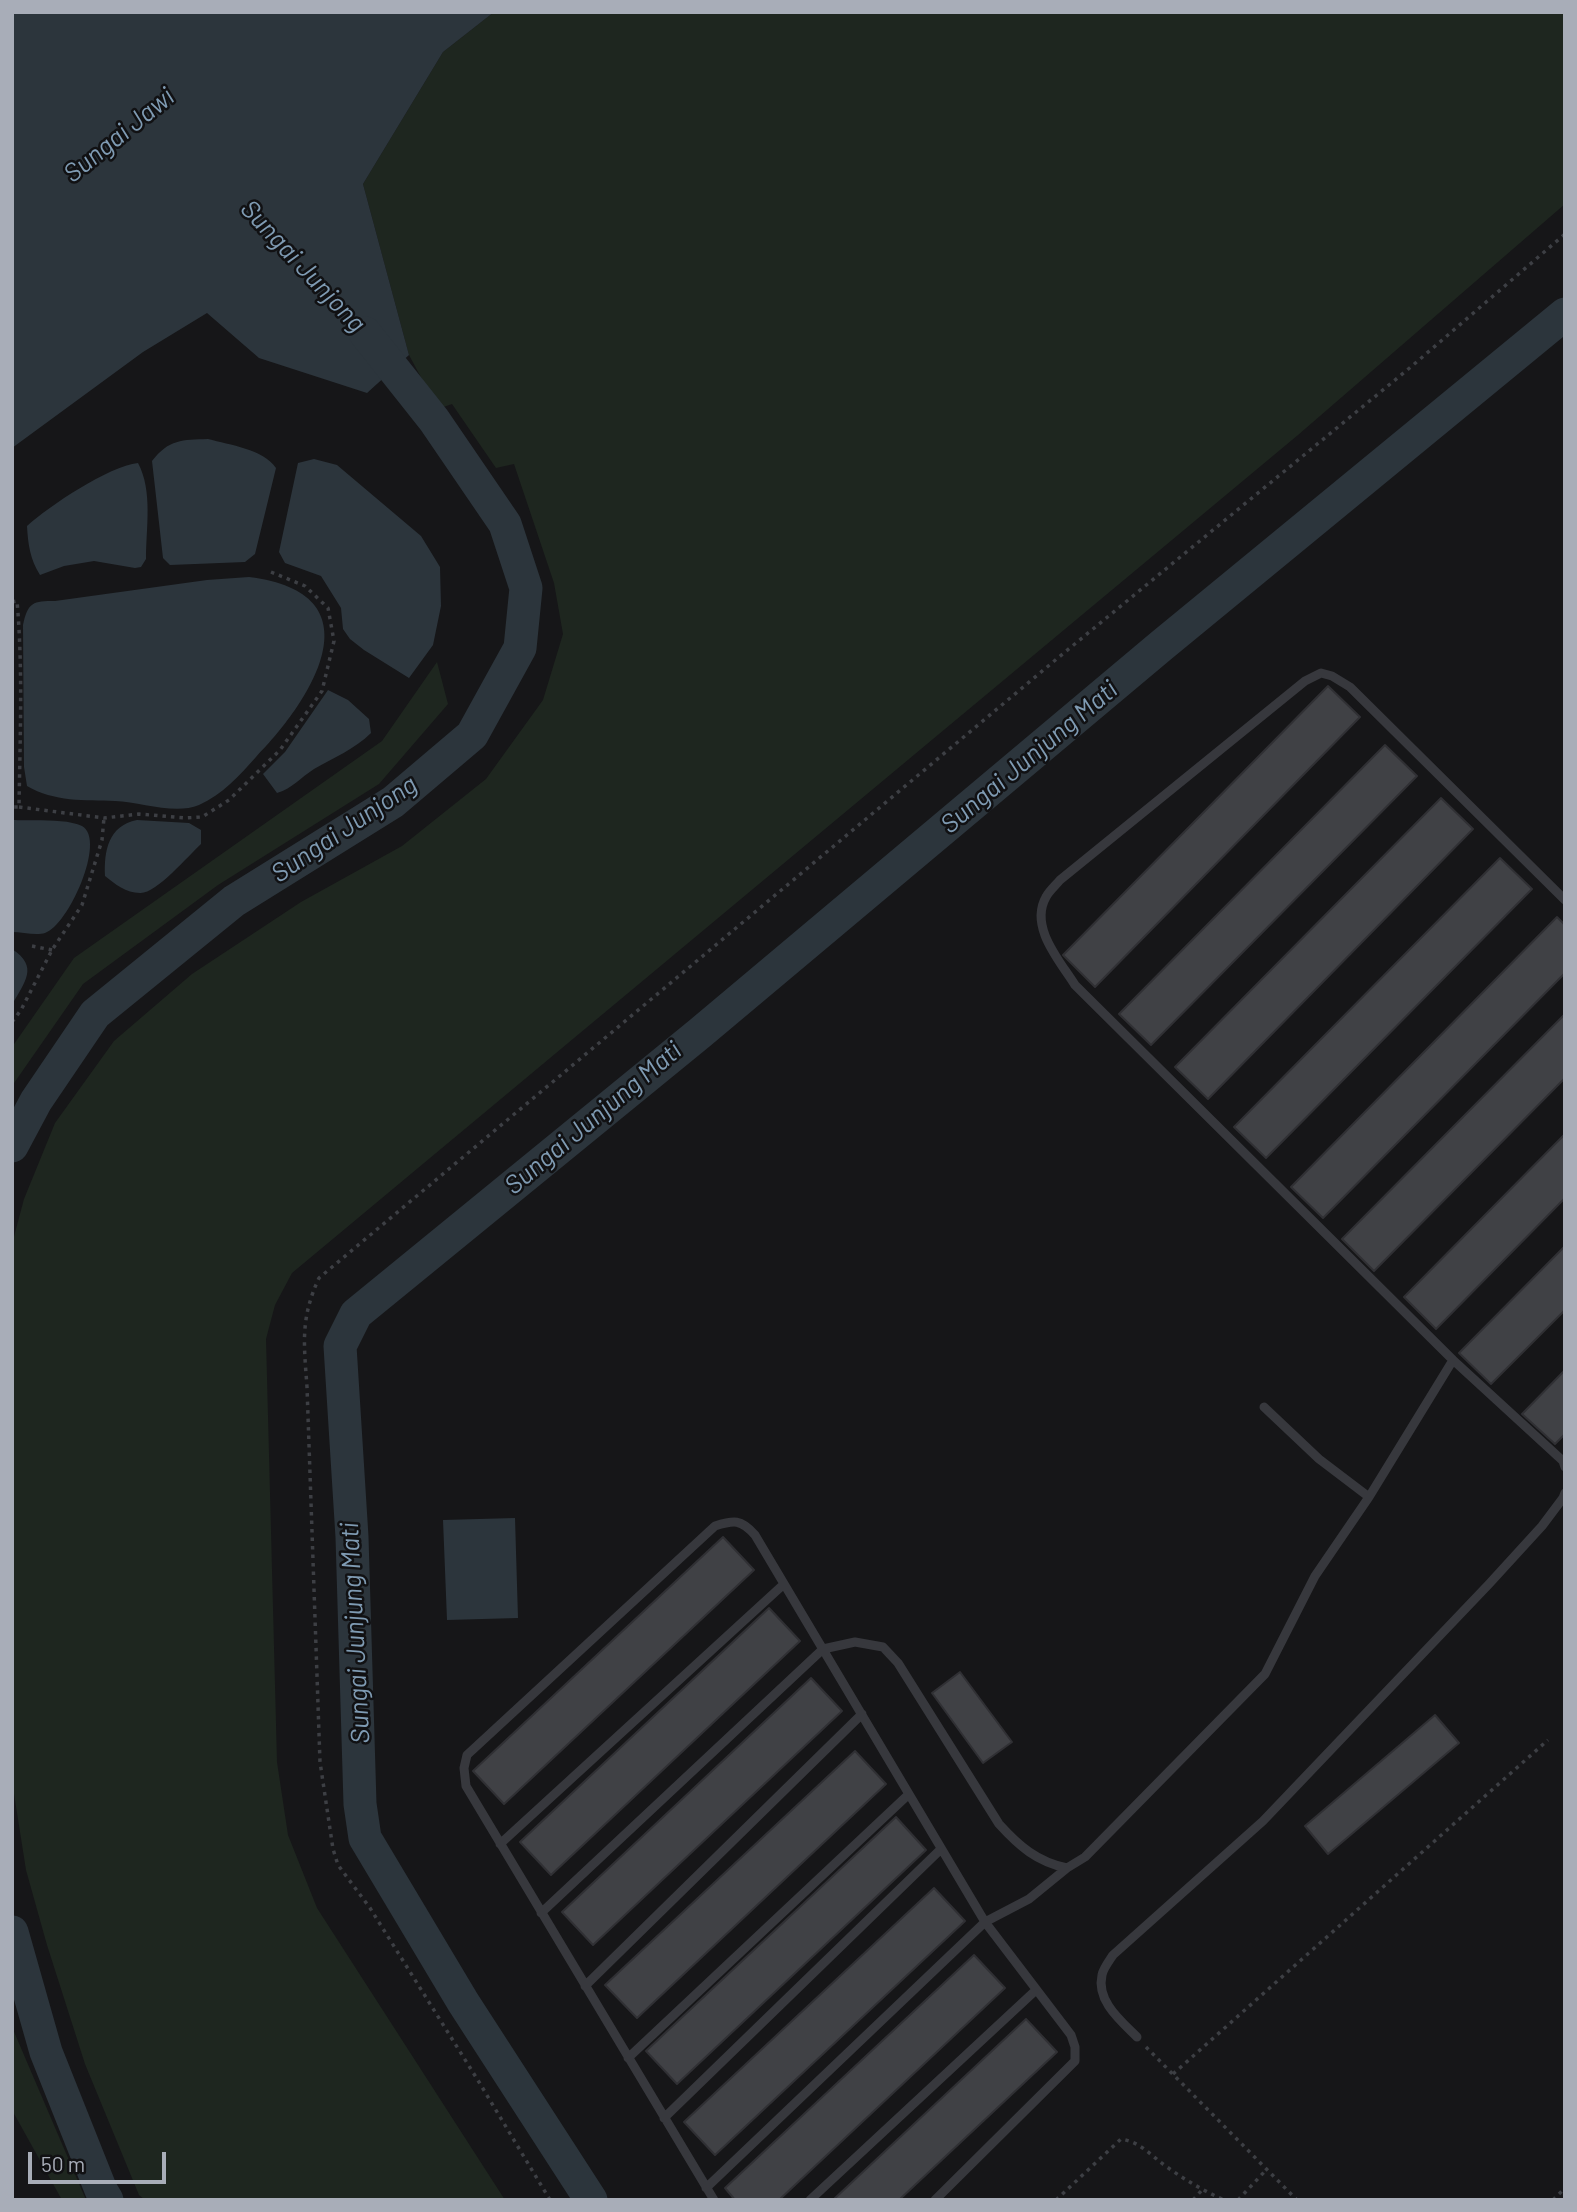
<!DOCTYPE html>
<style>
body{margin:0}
#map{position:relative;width:1577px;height:2212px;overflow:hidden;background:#161618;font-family:Barlow,sans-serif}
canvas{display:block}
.frame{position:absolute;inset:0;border:14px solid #a8adb8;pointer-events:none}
.scale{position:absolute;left:28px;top:2152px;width:138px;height:32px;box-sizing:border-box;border:4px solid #a8adb8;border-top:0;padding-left:9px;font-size:21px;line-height:24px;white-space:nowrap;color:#a8adb8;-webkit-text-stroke:5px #111113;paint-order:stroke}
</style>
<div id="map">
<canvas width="1577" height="2212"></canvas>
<div class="frame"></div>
<div class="scale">50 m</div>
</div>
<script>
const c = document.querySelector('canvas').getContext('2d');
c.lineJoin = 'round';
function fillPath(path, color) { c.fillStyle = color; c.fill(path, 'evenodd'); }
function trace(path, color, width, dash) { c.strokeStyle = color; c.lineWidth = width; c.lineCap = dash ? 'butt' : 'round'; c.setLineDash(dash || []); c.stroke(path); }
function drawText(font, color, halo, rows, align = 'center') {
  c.font = font + ' Barlow,sans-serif'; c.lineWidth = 5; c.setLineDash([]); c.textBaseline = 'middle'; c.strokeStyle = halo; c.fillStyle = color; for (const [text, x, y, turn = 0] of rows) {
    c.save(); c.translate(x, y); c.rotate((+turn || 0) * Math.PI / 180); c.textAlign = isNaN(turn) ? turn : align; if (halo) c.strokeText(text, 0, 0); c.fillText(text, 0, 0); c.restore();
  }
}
const green = new Path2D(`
 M494,12h1071v192l-267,231 -1006,838 -17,32 -9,34 11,423 11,73 29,73 188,292h-360l-6,-5 -54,-131 -38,-119 -21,-75 -14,-89v-537l12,-45 31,-76 59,-82 78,-67 109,-72 101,-56 84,-67 57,-79 20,-66 -9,-51 -40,-119 -18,4 -44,-64 -14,5 -29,-54 -46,-171 80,-132z
 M437,662l11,42 -69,80 -161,101 -135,99 -71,102v-39l62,-89 308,-217z
 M12,2027l74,173h-24l-50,-90z`);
const water = new Path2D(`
 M12,12h482l-51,40 -80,132 46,171 -42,38 -108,-35 -52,-45 -64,39 -131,96z
 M208,439c22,6 55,10 68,29l-21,86 -10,8 -75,3 -7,-7 -11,-97c17,-22 30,-21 56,-22z
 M314,459l23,6 84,71 19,31 1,39 -8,39 -24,33 -45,-28 -14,-11 -7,-10 -2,-21 -20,-32 -36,-13 -6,-11 19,-89z
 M138,463c15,28 8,65 8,96l-5,8 -6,1 -41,-7 -30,5 -24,9c-10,-16 -12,-31 -13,-49 22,-20 82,-60 111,-63z
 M249,577c130,16 65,121 7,180 -16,18 -34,38 -57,48 -24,10 -58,-3 -84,-4 -30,-1 -61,1 -88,-15l-3,-19 -1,-142c5,-23 10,-24 32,-24l152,-21z
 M328,690l20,10 21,19 2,14c-16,16 -38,25 -57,36 -14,9 -21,19 -37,24l-14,-19 22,-22z
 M12,820c18,1 54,-2 70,6 25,14 -14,100 -37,107 -9,3 -23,-1 -33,-1z
 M137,820l52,3 12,7v14c-13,12 -45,50 -61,49 -14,0 -25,-9 -35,-17 -1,-25 3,-50 32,-56z
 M12,949c27,18 13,32 0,56z
 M515,1518l3,100 -71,2 -4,-100z`);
const river = new Path2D(`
 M12,1146l24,-45 59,-87 139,-113 159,-99 79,-67 48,-87 6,-60 -21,-64 -71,-104 -69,-87
 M12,1932l34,120 55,138 6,10
 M591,2200l-128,-198 -98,-164 -5,-34 -8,-267 -12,-191 16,-32 344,-281 461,-387 404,-332`);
const building = new Path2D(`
 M1328,686l32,31 -265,270 -32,-32z
 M1385,745l32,31 -266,269 -32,-31z
 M1441,798l32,31 -265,270 -33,-32z
 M1500,858l32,31 -266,269 -32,-31z
 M1557,917l8,8v48l-242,245 -32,-31z
 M1565,1014v64l-191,193 -32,-32z
 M1565,1134v64l-129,131 -32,-32z
 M1565,1246v64l-74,74 -32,-31z
 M1565,1370v64l-10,10 -33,-30z
 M723,1537l31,33 -250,234 -31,-33z
 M769,1608l31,33 -249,234 -31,-33z
 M960,1672l52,70 -29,21 -51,-70z
 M811,1678l31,33 -249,234 -31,-33z
 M1435,1715l24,28 -131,111 -23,-28z
 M855,1751l31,33 -249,234 -32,-33z
 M896,1817l30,33 -249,234 -31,-33z
 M934,1888l31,33 -250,234 -31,-33z
 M974,1955l31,33 -226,212h-44l-10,-12z
 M1026,2019l31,33 -158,148h-66z`);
const path = new Path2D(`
 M12,602l5,-1c6,68 3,137 2,206h-7
 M19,807l85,11 35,-4 46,4 17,-1 27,-17 51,-50 42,-59 12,-50 -6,-33 -23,-22 -34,-14
 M32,946l20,4
 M12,1022l9,-12 31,-60 30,-45 20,-65 2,-22
 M1146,2047l151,153
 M1173,2074l375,-334
 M550,2200l-71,-118 -109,-174 -32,-43 -5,-16 -13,-87 -13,-375c-3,-43 -7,-68 12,-109l740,-621 353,-291 153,-132
 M1056,2200l65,-61c20,3 30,17 46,28 18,13 37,24 57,33
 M1193,2200l9,-10
 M1238,2200l29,-31
 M1553,2200l12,-12`);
const service = new Path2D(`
 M1565,900l-215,-213 -18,-11 -11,-3 -16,8 -245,199c-4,5 -11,11 -14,17 -17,30 14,64 29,88l378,375 110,101 2,6
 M1264,1407l55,52 50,38
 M500,1844l284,-260
 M541,1913l282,-264 32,-7 28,5 15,16 101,161c20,22 38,38 68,44
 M585,1986l277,-272
 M1137,2037c-16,-16 -41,-36 -35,-62 1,-6 7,-14 11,-20l150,-134 226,-237 53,-58 21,-28 2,-5
 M628,2058l281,-264
 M664,2118l277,-269
 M706,2188l279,-266 44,-23 38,-31 18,-11 180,-183 50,-98 54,-79 84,-137
 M714,2200l-248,-414 -2,-18 3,-13 248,-229c19,-6 26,-7 40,9l230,387 86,113 4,12v14l-140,139
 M810,2200l226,-210`);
const waterNames = [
 ["Sungai Jawi",119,135,-39],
 ["Sungai Junjong",303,266,47],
 ["Sungai Junjung Mati",1029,757,-40],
 ["Sungai Junjong",344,829,-34],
 ["Sungai Junjung Mati",593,1118,-40],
 ["Sungai Junjung Mati",355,1633,-93]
];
fillPath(green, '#1e261f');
fillPath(water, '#2c353c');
trace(river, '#2c353c', 33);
fillPath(building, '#404145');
trace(building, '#303034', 2);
trace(path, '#3d3f44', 3.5, [3.5, 5]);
trace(service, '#37383d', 9);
drawText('italic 26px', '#7f9bb3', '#111113', waterNames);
</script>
